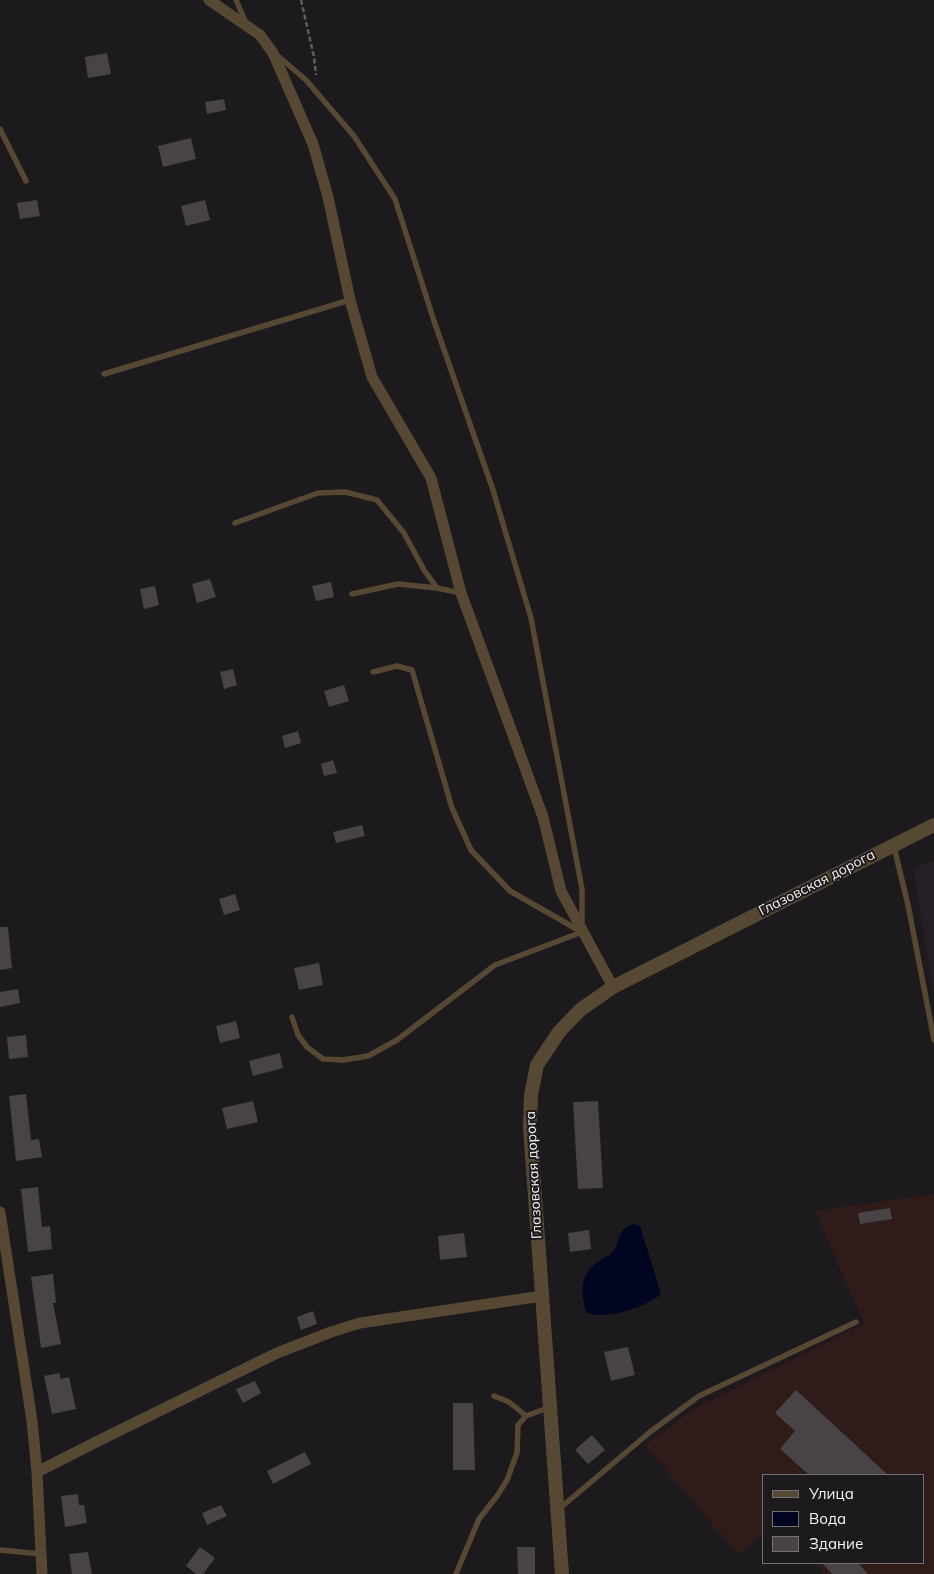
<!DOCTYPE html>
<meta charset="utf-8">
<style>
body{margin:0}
#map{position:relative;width:934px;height:1574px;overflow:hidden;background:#1c1a1c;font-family:Mulish,sans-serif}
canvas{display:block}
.legend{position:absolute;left:762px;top:1474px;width:162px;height:90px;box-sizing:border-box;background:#1c1a1c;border:1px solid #737173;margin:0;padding:6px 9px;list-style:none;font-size:15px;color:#f6f4f5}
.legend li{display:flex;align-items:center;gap:10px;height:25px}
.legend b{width:25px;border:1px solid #737173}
</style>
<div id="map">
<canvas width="934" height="1574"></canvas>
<ul class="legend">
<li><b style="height:6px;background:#574834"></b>Улица</li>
<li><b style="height:14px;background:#000621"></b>Вода</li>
<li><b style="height:14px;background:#484446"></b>Здание</li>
</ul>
</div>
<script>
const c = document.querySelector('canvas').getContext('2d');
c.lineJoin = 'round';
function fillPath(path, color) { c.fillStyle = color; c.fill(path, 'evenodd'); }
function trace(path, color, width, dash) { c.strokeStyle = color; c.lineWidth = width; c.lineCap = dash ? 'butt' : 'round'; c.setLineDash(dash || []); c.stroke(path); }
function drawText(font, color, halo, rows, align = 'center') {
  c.font = font + ' Mulish,sans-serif'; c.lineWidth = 4; c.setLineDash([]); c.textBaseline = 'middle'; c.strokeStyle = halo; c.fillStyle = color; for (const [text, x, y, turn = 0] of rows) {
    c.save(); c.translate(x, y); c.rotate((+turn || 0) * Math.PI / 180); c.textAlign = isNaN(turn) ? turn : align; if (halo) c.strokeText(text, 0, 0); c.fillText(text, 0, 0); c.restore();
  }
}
const built = new Path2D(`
 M934,861v136l-21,-129z`);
const industrial = new Path2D(`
 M934,1194v380h-110l-9,-11h108v-88h-160v59l-26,20 -92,-109 49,-36 170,-85 -49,-113z`);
const water = new Path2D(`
 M634,1224l6,2 21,68c-15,13 -57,27 -75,18 -5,-21 -7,-35 11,-50 4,-3 10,-5 14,-8 11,-12 4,-24 23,-30z`);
const building = new Path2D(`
 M107,53l4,21 -23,4 -3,-21z
 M224,99l2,11 -19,4 -2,-12z
 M191,138l5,21 -33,8 -5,-21z
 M37,200l3,16 -20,3 -3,-16z
 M205,200l5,20 -24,6 -5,-20z
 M210,579l6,18 -19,6 -5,-19z
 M331,582l3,15 -18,4 -4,-15z
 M155,586l4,19 -15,4 -4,-20z
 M233,669l4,16 -13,4 -4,-17z
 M344,685l5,16 -20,6 -5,-16z
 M298,731l3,12 -16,5 -3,-12z
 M333,760l4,13 -13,3 -3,-12z
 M362,825l3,11 -29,7 -3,-11z
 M235,894l5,16 -16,5 -5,-16z
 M0,927h8l4,41 -12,2z
 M319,963l4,22 -24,5 -5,-22z
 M18,989l2,14 -20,4v-15z
 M236,1021l4,17 -20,5 -4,-17z
 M26,1035l2,22 -19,2 -2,-22z
 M280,1053l3,15 -30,8 -4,-15z
 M26,1094l5,46 8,-1 3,18 -26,4 -7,-65z
 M253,1101l5,21 -31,7 -5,-21z
 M598,1101l5,87 -25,1 -5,-87z
 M38,1187l4,40 8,-1 2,23 -24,3 -7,-63z
 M890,1208l2,11 -32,5 -2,-11z
 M589,1230l2,19 -21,3 -2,-19z
 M464,1233l3,24 -27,3 -2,-24z
 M53,1274l3,29h-3l8,41 -20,4 -10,-71z
 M313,1311l4,13 -16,6 -4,-13z
 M628,1347l7,28 -24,6 -7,-29z
 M59,1373l2,6 8,-2 7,32 -24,5 -8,-38z
 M255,1381l6,12 -18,10 -7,-14z
 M796,1390l92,85h-79l-29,-26 15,-18 -20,-18z
 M453,1403h20l2,67h-22z
 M592,1435l13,15 -17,14 -13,-14z
 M305,1452l6,12 -38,20 -6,-13z
 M78,1494l1,11h5l3,18 -22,4 -4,-31z
 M221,1505l6,11 -20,9 -5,-12z
 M200,1547l15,11 -12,16h-7l-10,-8z
 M517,1547h18v27h-17z
 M88,1552l4,22h-20l-3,-20z
 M822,1563h36l10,11h-36z`);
const path = new Path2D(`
 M301,0l13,57 2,18`);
const service = new Path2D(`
 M236,0l10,23
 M278,56l28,24 48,56 41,63 39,122 59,169 38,128 51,271v36
 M0,129l26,52
 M104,374l246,-74
 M235,523l83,-30 27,-1 32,8 27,33 20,37 13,18 24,5
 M352,594l46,-10 39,4
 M373,672l24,-6 15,4 40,138 19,42 39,41 70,40
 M894,847l14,58 26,135
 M292,1017l6,18 9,12 16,12 20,1 25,-4 29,-16 98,-75 87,-33
 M494,1396l15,6 17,14
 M559,1509l91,-77 49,-36 157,-74
 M0,1550l41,4
 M456,1574l23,-55 18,-23 10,-16 10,-27 1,-28 8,-9 24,-9`);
const minor = new Path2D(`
 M209,0l51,35 13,18 40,91 15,53 22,103 22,77 59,101 30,115 82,224 18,74 52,96
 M0,1212l32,209 5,51 5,102
 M37,1472l63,-32 177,-87 54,-21 29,-9 182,-27`);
const tertiary = new Path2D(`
 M562,1574l-32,-447 1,-32 6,-30 22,-33 21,-22 33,-23 321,-162`);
const streetNames = [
 ["Глазовская дорога",817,883,-27],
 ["Глазовская дорога",534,1175,-93]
];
fillPath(built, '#251e25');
fillPath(industrial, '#2f1c1a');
fillPath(water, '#000621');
fillPath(building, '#484446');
trace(path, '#5e5c5e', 2.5, [5, 2.5]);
trace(service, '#574834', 5.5);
trace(minor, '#574834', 11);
trace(tertiary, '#574834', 14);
drawText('14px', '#f6f4f5', '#1c1a1c', streetNames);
</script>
